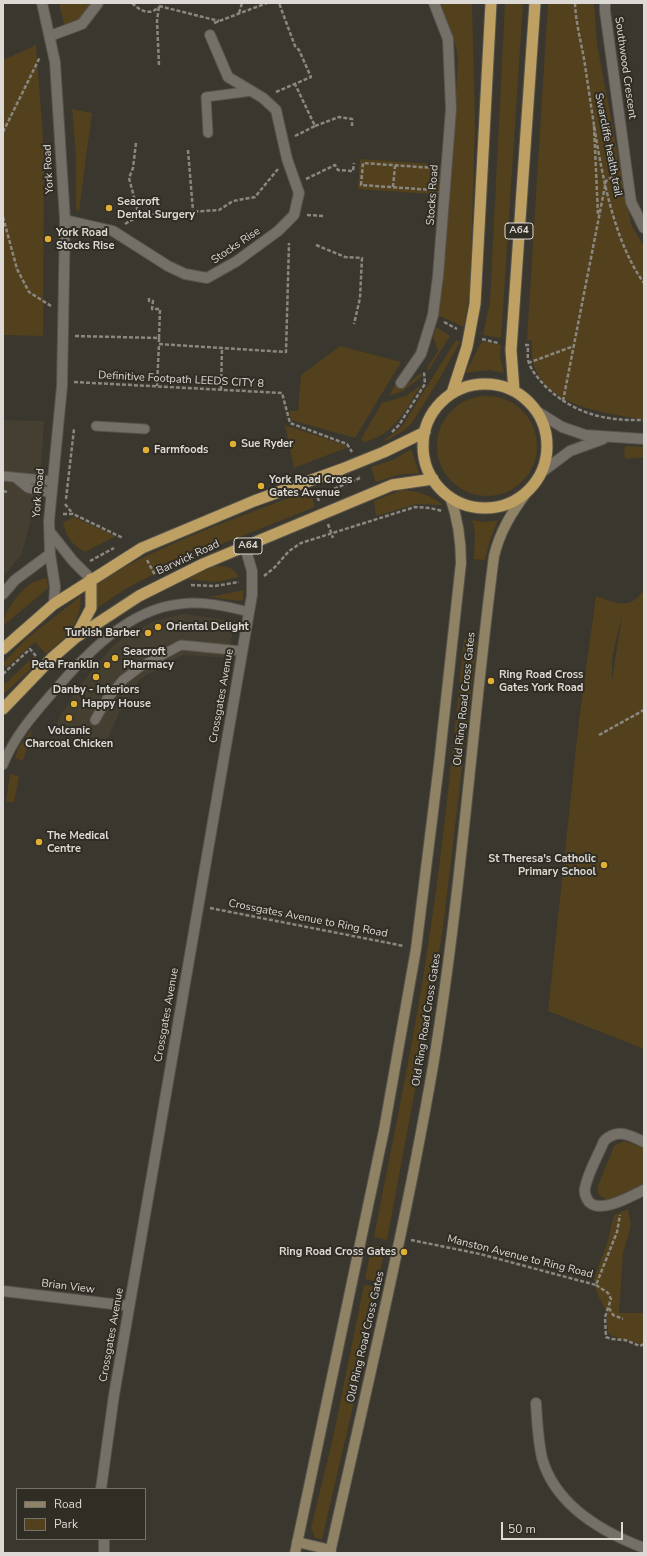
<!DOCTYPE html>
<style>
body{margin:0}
#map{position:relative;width:647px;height:1556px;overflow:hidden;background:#3a372f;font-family:"Nunito Sans",sans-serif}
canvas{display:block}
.frame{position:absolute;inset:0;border:4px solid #dddad6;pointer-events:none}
.legend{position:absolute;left:16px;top:1488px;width:130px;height:52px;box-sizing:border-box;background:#302d25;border:1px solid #75726c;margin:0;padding:5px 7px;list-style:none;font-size:12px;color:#dddad6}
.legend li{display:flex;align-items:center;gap:8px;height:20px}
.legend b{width:20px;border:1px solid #75726c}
.scale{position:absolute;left:501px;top:1522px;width:122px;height:18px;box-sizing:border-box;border:2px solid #dddad6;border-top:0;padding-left:5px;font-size:12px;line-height:14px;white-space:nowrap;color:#dddad6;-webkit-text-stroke:3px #302d25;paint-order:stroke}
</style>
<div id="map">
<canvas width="647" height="1556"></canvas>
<div class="frame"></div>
<ul class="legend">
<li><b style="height:5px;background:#908265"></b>Road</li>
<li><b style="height:11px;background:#52411c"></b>Park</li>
</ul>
<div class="scale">50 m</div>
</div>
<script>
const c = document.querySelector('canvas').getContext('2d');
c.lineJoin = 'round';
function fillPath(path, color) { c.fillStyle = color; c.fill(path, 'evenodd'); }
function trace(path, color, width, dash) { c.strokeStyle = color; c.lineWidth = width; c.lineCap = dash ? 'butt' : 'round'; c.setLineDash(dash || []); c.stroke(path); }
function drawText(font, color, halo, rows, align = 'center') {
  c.font = font + ' "Nunito Sans",sans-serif'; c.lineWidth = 4; c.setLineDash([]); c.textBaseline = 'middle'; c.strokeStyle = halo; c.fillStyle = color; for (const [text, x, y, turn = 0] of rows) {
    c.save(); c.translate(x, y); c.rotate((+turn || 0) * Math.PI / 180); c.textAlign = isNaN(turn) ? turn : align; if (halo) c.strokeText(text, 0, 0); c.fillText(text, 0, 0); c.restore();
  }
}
const built = new Path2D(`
 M3,420l41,1 -2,37 -8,49 -12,47 -19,23z
 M184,614l50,7 -5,37 -46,-3 -43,24 -20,32 -14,31 -51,-14 5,-12 19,-30 34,-40 12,-10 32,-16z`);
const green = new Path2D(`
 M59,3h33c-5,13 -14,20 -27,25z
 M440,3h32l3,124 -5,161 -6,39 -27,-12 10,-82 11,-172 -2,-15z
 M505,3h18l-22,335 -18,-3 7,-33z
 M548,3h46l3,41 34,180 13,23v172c-37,-5 -95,-12 -110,-53 -3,-8 -2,-17 -2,-25l-5,-1z
 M36,45l8,106 -1,185 -40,-1v-275z
 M72,109l20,4 -13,98 -3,-2v-54z
 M360,159l87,6 -2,30 -87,-6z
 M436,327l14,9 -22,35 -1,-3 11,-17 -5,-15z
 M456,340l4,2 -20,36 -29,46 -8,7 -17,10 -1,-1 17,-14z
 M482,341l19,4 -1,12 4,16 -15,-3 -24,3z
 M340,346l61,16 -46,76 -64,-18 -2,-9h9l3,-36z
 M421,373l1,3 -19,15 -14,5 6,-11 9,2z
 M421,385c-15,25 -27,50 -57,57l-3,-3 21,-36 24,-7z
 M437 446a50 50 0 1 1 100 0a50 50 0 1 1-100 0Z
 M285,425l60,20 1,3 -52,20z
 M626,446l18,1v10l-19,2 -1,-9z
 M411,449l8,24 -22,2 -21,7 -5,-15 24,-8z
 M310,490l5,17 -134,53 -54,28 -30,20v-25c67,-41 140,-65 213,-93z
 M402,490c17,1 28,5 41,15l-26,-1 -41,12 -2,-15z
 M73,517l43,19 -31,16c-13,-7 -19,-15 -22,-29z
 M472,520l13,2 13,-2 -8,20 -5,20 -11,-1 1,-26z
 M215,566c12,0 18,1 24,11l-24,5 -29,-3z
 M47,578l1,10 -45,38c0,-13 16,-34 26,-41 6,-4 11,-6 18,-7z
 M244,590l-1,10 -4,1 -30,-4z
 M644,590v459l-96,-38 31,-291 17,-124c21,7 33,15 48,-6zM622,615l-10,66v-23z
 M81,596c-1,30 -14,40 -35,58l-11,-12 -29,26 -3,-5 23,-24z
 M464,639l13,2 -34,287 -25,146 -31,166 -13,-3c20,-103 42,-206 57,-311 14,-95 23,-191 33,-287z
 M34,656l5,5 -36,34v-12l2,1z
 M33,728l-10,33 -8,-3 4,-11z
 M10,774l9,2 -5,27 -8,-2z
 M624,1141l20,7v37l-37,15 -9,-6v-8l16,-40z
 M628,1209l3,17 -8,27 -4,60h24l1,-3v35l-32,-9 -4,-3 -2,-22 -9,-18 -3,-14 13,-35 7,-29z
 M372,1245l13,3 -7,34 -13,-3z
 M364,1285l12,2 -16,89 -38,163 -7,-1 -4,-10 22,-90z`);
const path = new Path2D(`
 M132,3c9,8 17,13 27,4
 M575,3c1,24 8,45 11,69 10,64 20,159 58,211
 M159,6l60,15
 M239,13l3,-10
 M214,23l53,-20
 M159,65l-2,-44 2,-15
 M276,92l35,-15 -12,-27 -4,-4 -16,-43
 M315,126l24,-9 13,2v7
 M594,126l4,89
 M3,132l37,-75
 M295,136l20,-10 -20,-42
 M136,143l-3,25 -4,10 10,38
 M188,150l5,61
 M306,179l29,-14 3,5 15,1 1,-8
 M393,187l2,-21
 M433,190l-72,-5 2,-22 71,5
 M307,215l18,1
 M3,217l14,52 12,23 22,14
 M125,224l15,-9 79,-5 14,-9 22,-4 23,-28
 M316,245l29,12 17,1 -2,40 -6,26
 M444,322l13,7
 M75,336l84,2 1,-29h-8l1,-8h-4v-5
 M159,338v6l127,8 3,-109
 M482,339l16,4
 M525,345h3c0,6 -1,14 1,18 3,9 10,16 16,23 29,28 60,35 99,34
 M528,363l46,-17
 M74,382l208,11 8,30 57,21 5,8
 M157,386l2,-42
 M221,390l1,-41
 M563,401l43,-220 9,-6
 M392,432l7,-7 26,-41 -1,-12
 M3,491l4,1
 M66,499l8,-70
 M319,501l-2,-5 43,-18 -1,-2
 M65,504l8,10
 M63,514h10l50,24
 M328,524l5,14
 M147,560l8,15
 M90,561l24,-13
 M264,576l11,-9 14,-16 12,-8 114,-36 15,1 12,3
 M191,585l24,1 24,-4
 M3,674l27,-25 6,7
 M599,735l45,-25
 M210,908l194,38
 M411,1240l69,14 116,31 21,-53 3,-17
 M596,1285l12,8 3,6 -6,18 1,20 5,2 14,1 15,6 4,-2
 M609,1308l4,7 10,4`);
const service = new Path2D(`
 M208,133l-2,-36 46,-6
 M96,426l49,3
 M3,476l50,5
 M17,479l11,9 23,5
 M95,720l12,-21 16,-19 17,-13 41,-22 61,6
 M3,765c11,-29 32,-52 52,-75 31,-36 74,-81 125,-86 23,-3 46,2 69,8`);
const minor = new Path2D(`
 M605,3v8l26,191 13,26
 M50,36l32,-12 16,-21
 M65,220l48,11 55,35 17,8 22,4 30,-17 41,-30 16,-16 5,-22 -12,-34 -11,-49 -13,-12 -35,-21 -18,-42
 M401,383l20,-29 12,-39 5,-39 13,-167 -3,-70 -14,-36
 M3,594l12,-14 35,-26
 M644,1142c-15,-7 -27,-14 -40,-1 -6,15 -16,31 -19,47 -1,5 1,10 4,14 12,12 42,-6 55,-12
 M3,1291l126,15
 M536,1403c1,19 2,37 6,55 13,47 60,74 102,90
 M101,1489l13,-94 138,-800v-24l-7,-24
 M104,1539v14`);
const tertiary = new Path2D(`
 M42,3l13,59 10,158 -3,166 -13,135 1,33 5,32 -1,18
 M538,412l24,15 23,8 59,4
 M542,472l28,-21 33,-12
 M50,532l23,29 18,18`);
const secondary = new Path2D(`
 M297,1542l34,8
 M295,1553l89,-423 32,-181 23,-185 22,-201c0,-24 -3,-44 -11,-66
 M330,1553c36,-162 75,-324 103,-487 28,-169 39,-340 61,-510 6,-25 18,-44 33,-64`);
const trunk = new Path2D(`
 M423 446a62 62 0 1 1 124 0a62 62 0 1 1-124 0Z
 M514,391l-3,-41 24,-347
 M452,393l15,-46 8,-43 16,-301
 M76,636l15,-28v-29
 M3,649l51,-45 88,-56 112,-47 88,-32 42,-17 41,-20
 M3,709l49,-51 23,-20 64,-42 64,-32 189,-79 41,-6`);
const markers = [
 [109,208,4,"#e1af34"],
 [48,239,4,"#e1af34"],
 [233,444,4,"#e1af34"],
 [146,450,4,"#e1af34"],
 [261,486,4,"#e1af34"],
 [158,627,4,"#e1af34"],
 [148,633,4,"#e1af34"],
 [115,658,4,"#e1af34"],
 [107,665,4,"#e1af34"],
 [96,677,4,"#e1af34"],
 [491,681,4,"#e1af34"],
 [74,704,4,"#e1af34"],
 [69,718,4,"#e1af34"],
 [39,842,4,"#e1af34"],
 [604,865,4,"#e1af34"],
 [404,1252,4,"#e1af34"]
];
const shields = [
 [519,231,28],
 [248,546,28]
];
const shieldNames = [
 ["A64",519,231],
 ["A64",248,546]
];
const streetNames = [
 ["Southwood Crescent",625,68,82],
 ["Swarcliffe health trail",608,145,79],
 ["York Road",49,169,-93],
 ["Stocks Road",433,195,-86],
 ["Stocks Rise",236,246,-34],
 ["Definitive Footpath LEEDS CITY 8",181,380,3],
 ["York Road",39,493,-85],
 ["Barwick Road",188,558,-25],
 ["Crossgates Avenue",222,696,-80],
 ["Old Ring Road Cross Gates",465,699,-84],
 ["Crossgates Avenue to Ring Road",308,919,11],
 ["Crossgates Avenue",167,1015,-80],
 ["Old Ring Road Cross Gates",427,1020,-81],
 ["Manston Avenue to Ring Road",520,1257,14],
 ["Brian View",68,1287,7],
 ["Crossgates Avenue",112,1335,-80],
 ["Old Ring Road Cross Gates",366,1337,-77]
];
const poiNames = [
 ["Seacroft",117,202],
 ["Dental Surgery",117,215],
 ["York Road",56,233],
 ["Stocks Rise",56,246],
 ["Sue Ryder",241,444],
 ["Farmfoods",154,450],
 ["York Road Cross",269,480],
 ["Gates Avenue",269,493],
 ["Oriental Delight",166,627],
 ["Turkish Barber",140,633,"right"],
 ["Seacroft",123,652],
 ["Pharmacy",123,665],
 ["Peta Franklin",99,665,"right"],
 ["Ring Road Cross",499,675],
 ["Gates York Road",499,688],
 ["Danby - Interiors",96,690,"center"],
 ["Happy House",82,704],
 ["Volcanic",69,731,"center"],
 ["Charcoal Chicken",69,744,"center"],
 ["The Medical",47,836],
 ["Centre",47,849],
 ["St Theresa's Catholic",596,859,"right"],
 ["Primary School",596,872,"right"],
 ["Ring Road Cross Gates",396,1252,"right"]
];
fillPath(built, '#453f31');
fillPath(green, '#52411c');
trace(service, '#56534c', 11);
trace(minor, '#56534c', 12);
trace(tertiary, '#56534c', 12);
trace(secondary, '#56534c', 12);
trace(trunk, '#56534c', 13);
trace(path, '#8a8781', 2.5, [4, 2]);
trace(service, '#746f67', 9);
trace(minor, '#746f67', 10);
trace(tertiary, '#746f67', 10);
trace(secondary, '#908265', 10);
trace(trunk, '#bea062', 11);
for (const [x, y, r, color] of markers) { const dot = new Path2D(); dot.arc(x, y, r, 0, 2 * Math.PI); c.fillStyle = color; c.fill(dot); trace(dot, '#302d25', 1.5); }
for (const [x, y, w] of shields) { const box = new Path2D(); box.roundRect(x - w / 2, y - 8, w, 16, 3); c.fillStyle = '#302d25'; c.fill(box); trace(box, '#dddad6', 1); }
drawText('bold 10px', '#dddad6', null, shieldNames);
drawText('11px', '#dddad6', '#302d25', streetNames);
drawText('bold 11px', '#dddad6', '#302d25', poiNames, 'left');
</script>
